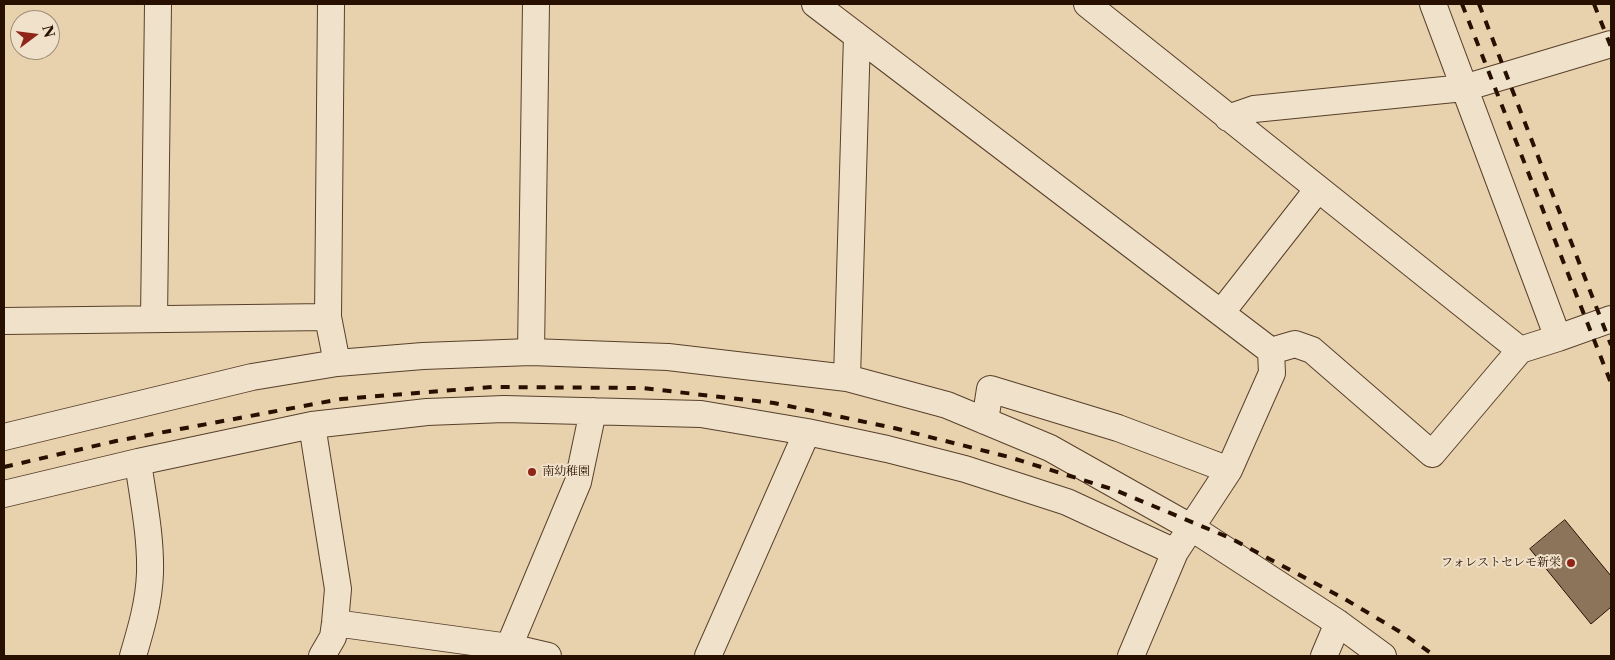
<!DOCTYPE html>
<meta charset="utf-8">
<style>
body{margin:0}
#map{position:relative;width:1615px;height:660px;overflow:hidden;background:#e8d1ad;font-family:"Libre Caslon Text",serif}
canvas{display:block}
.frame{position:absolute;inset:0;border:5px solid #281000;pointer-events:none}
.north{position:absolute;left:10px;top:10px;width:50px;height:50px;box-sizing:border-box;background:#f0e1ca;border:1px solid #a08d79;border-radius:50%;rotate:75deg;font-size:14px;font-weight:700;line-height:20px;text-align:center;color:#281000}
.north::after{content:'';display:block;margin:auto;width:18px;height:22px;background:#8f2418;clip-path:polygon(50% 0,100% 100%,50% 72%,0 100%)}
</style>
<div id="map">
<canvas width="1615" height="660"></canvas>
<div class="frame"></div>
<div class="north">N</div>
</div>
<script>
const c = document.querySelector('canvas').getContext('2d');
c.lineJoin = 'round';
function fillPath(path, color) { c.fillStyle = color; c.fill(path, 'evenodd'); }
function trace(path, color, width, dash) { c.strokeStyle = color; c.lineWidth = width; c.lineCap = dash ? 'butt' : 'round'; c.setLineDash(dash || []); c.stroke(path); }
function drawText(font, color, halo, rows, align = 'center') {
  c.font = font + ' "Libre Caslon Text","Noto Serif JP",serif'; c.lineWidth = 4; c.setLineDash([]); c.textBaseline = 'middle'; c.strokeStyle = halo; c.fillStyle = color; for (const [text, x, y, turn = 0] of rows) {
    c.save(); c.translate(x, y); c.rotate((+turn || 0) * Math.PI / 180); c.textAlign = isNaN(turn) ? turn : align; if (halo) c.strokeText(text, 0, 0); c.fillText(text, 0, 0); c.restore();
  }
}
const building = new Path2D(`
 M1565,520l46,56v31l-20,17 -61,-75z`);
const minor = new Path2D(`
 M331,4l-3,313 9,46
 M815,4l456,347 1,22 -43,97 -54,82 -44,104
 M1087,4l433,346 38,-12 53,-19
 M1433,4l125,334
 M1228,118l26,-9 210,-21 147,-44
 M1221,313l97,-124
 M154,319l4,-315
 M4,321l324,-4
 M1271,351l24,-7 17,6 120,104 88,-104
 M531,352l5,-348
 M847,378l10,-342
 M985,421l5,-32 128,39 111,42
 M312,425l26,164 -3,34 -2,14 -11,19
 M4,437l248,-60 85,-14 86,-7 108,-4 137,5 179,21 100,27 103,43 142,80 146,95 45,33
 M4,494l134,-32 174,-37 115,-13 77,-3 197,5 106,18 80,17 78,20 102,33 108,50
 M335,623l174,24 39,9
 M133,656c8,-27 16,-54 17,-83 1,-37 -7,-75 -12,-111
 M505,656l73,-174 15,-71
 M708,656l99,-224
 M1324,656l14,-33`);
const rail = new Path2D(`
 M1462,4l149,379
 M1479,4l132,341
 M1594,4l17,43
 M4,467l112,-26 225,-42 151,-12 150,1 132,15 120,25 115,29 106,33 115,48 113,60 59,35 33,23`);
const markers = [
 [532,472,5,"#8f2418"],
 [1571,563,5,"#8f2418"]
];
const poiNames = [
 ["南幼稚園",542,472],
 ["フォレストセレモ新栄",1561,563,"right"]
];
fillPath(building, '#8c745a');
trace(building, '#281000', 1);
trace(minor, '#58402b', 28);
trace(minor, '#f0e1ca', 26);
trace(rail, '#281000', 4, [9, 9]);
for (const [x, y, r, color] of markers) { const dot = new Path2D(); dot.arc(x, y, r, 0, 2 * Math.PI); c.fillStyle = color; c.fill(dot); trace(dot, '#f0e1ca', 2); }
drawText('12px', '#281000', '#f0e1ca', poiNames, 'left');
</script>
